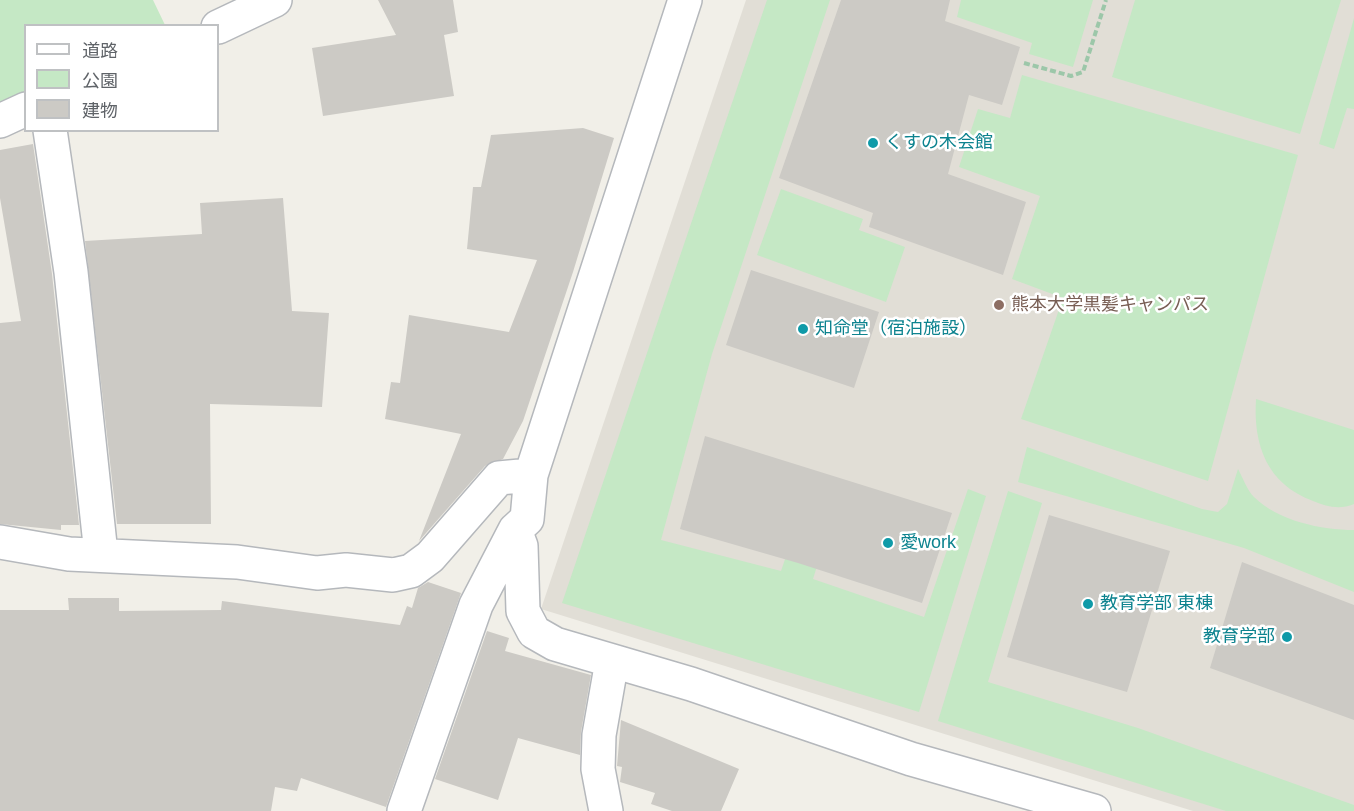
<!DOCTYPE html>
<meta charset="utf-8">
<style>
body{margin:0}
#map{position:relative;width:1354px;height:811px;overflow:hidden;background:#f1efe8;font-family:Arial,"Noto Sans JP",sans-serif}
canvas{display:block}
.legend{position:absolute;left:24px;top:24px;width:195px;height:108px;box-sizing:border-box;background:#fff;border:2px solid #bfc1c3;margin:0;padding:8px 10px;list-style:none;font-size:18px;color:#5f6368}
.legend li{display:flex;align-items:center;gap:12px;height:30px}
.legend b{width:30px;border:2px solid #bfc1c3}
</style>
<div id="map">
<canvas width="1354" height="811"></canvas>
<ul class="legend">
<li><b style="height:8px;background:#fff"></b>道路</li>
<li><b style="height:16px;background:#c5e8c5"></b>公園</li>
<li><b style="height:16px;background:#cccac5"></b>建物</li>
</ul>
</div>
<script>
const c = document.querySelector('canvas').getContext('2d');
c.lineJoin = 'round';
function fillPath(path, color) { c.fillStyle = color; c.fill(path, 'evenodd'); }
function trace(path, color, width, dash) { c.strokeStyle = color; c.lineWidth = width; c.lineCap = dash ? 'butt' : 'round'; c.setLineDash(dash || []); c.stroke(path); }
function drawText(font, color, halo, rows, align = 'center') {
  c.font = font + ' Arial,"Noto Sans JP",sans-serif'; c.lineWidth = 5; c.setLineDash([]); c.textBaseline = 'middle'; c.strokeStyle = halo; c.fillStyle = color; for (const [text, x, y, turn = 0] of rows) {
    c.save(); c.translate(x, y); c.rotate((+turn || 0) * Math.PI / 180); c.textAlign = isNaN(turn) ? turn : align; if (halo) c.strokeText(text, 0, 0); c.fillText(text, 0, 0); c.restore();
  }
}
const education = new Path2D(`
 M746,0h608v811h-161l-652,-202z`);
const green = new Path2D(`
 M0,0h153l12,25 -139,1 -1,67 -25,11z
 M767,0h63l-118,354 -51,186 120,31 33,-97 29,9 -30,96 111,38 44,-128 18,7 -67,216 -357,-109z
 M961,0h132l-20,67 -44,-13 3,-11 -75,-26z
 M1135,0h206l-41,134 -188,-57z
 M1354,18v91l-7,-1 -13,41 -15,-5z
 M1022,75l276,80 -90,326 -187,-62 42,-121 -51,-19 28,-83 -81,-29 19,-58 32,9z
 M781,189l82,30 -4,11 46,17 -19,55 -129,-47z
 M1256,399l98,31v74c-14,6 -27,3 -41,-3 -46,-17 -60,-56 -57,-102z
 M1027,447l175,62 16,3 9,-8 11,-35c5,9 9,21 16,28 24,24 68,33 100,33v62l-110,-44 -226,-66z
 M1008,491l34,12 -54,179 150,46 216,77v6h-128l-288,-90z`);
const building = new Path2D(`
 M378,0h75l5,32 -14,3 10,61 -131,20 -11,-68 84,-13z
 M841,0h109l-5,21 75,26 -18,58 -33,-10 -21,79 78,28 -23,73 -134,-48 4,-14 -94,-35z
 M583,128l31,10 -41,134 -50,149 -20,38 -18,7 -66,75 42,-107 -76,-15 6,-37 9,1 9,-68 100,17 28,-72 -70,-11 6,-62h8l10,-52z
 M33,144l19,130 27,251h-18v5l-61,-6v-201l21,-2 -21,-123v-48z
 M283,198l9,113 37,2 -7,94 -112,-3 1,120h-94l-32,-283 117,-7 -2,-31z
 M751,270l128,42 -25,76 -128,-43z
 M705,436l247,77 -30,90 -124,-40 -118,-34z
 M1049,515l121,36 -43,141 -120,-35z
 M1242,562l112,43v115l-144,-52z
 M428,582l33,11 -75,214 -85,-29 -4,13 -22,-4 -4,24h-271v-201h69l-1,-12h51v13l102,-1 1,-9 178,24 7,-19 5,2 6,-20z
 M487,631l22,7 -4,13 86,24 -10,57 -1,23 -62,-17 -20,62 -63,-21z
 M621,720l118,49 -18,42h-49l-21,-7 4,-11 -35,-11 2,-15 -5,-1z`);
const path = new Path2D(`
 M1024,63l47,13 12,-4 23,-72`);
const street = new Path2D(`
 M218,27l57,-27
 M0,121l26,-12
 M50,130l21,142 30,282
 M515,530l6,16 2,65 11,21 21,12 136,40 220,75 183,52
 M0,542l69,12 168,8 80,11 29,-3 47,5 18,-4 19,-14 69,-79 32,-3
 M404,811l72,-206 39,-75 12,-11 4,-44 154,-475
 M606,811l-8,-42 1,-34 13,-74`);
const markers = [
 [873,143,6,"#0f9aa8"],
 [999,305,6,"#8d6e63"],
 [803,329,6,"#0f9aa8"],
 [888,543,6,"#0f9aa8"],
 [1088,604,6,"#0f9aa8"],
 [1287,637,6,"#0f9aa8"]
];
const cultureNames = [
 ["くすの木会館",885,143],
 ["知命堂（宿泊施設）",815,329],
 ["愛work",900,543],
 ["教育学部 東棟",1100,604],
 ["教育学部",1275,637,"right"]
];
const educationNames = [
 ["熊本大学黒髪キャンパス",1011,305]
];
fillPath(education, '#e1ded6');
fillPath(green, '#c5e8c5');
fillPath(building, '#cccac5');
trace(street, '#b5b8bc', 36);
trace(path, '#9cc7a9', 4, [6, 3]);
trace(street, '#fff', 33);
for (const [x, y, r, color] of markers) { const dot = new Path2D(); dot.arc(x, y, r, 0, 2 * Math.PI); c.fillStyle = color; c.fill(dot); trace(dot, '#fff', 2); }
drawText('18px', '#0d838f', '#fff', cultureNames, 'left');
drawText('18px', '#785e54', '#fff', educationNames, 'left');
</script>
